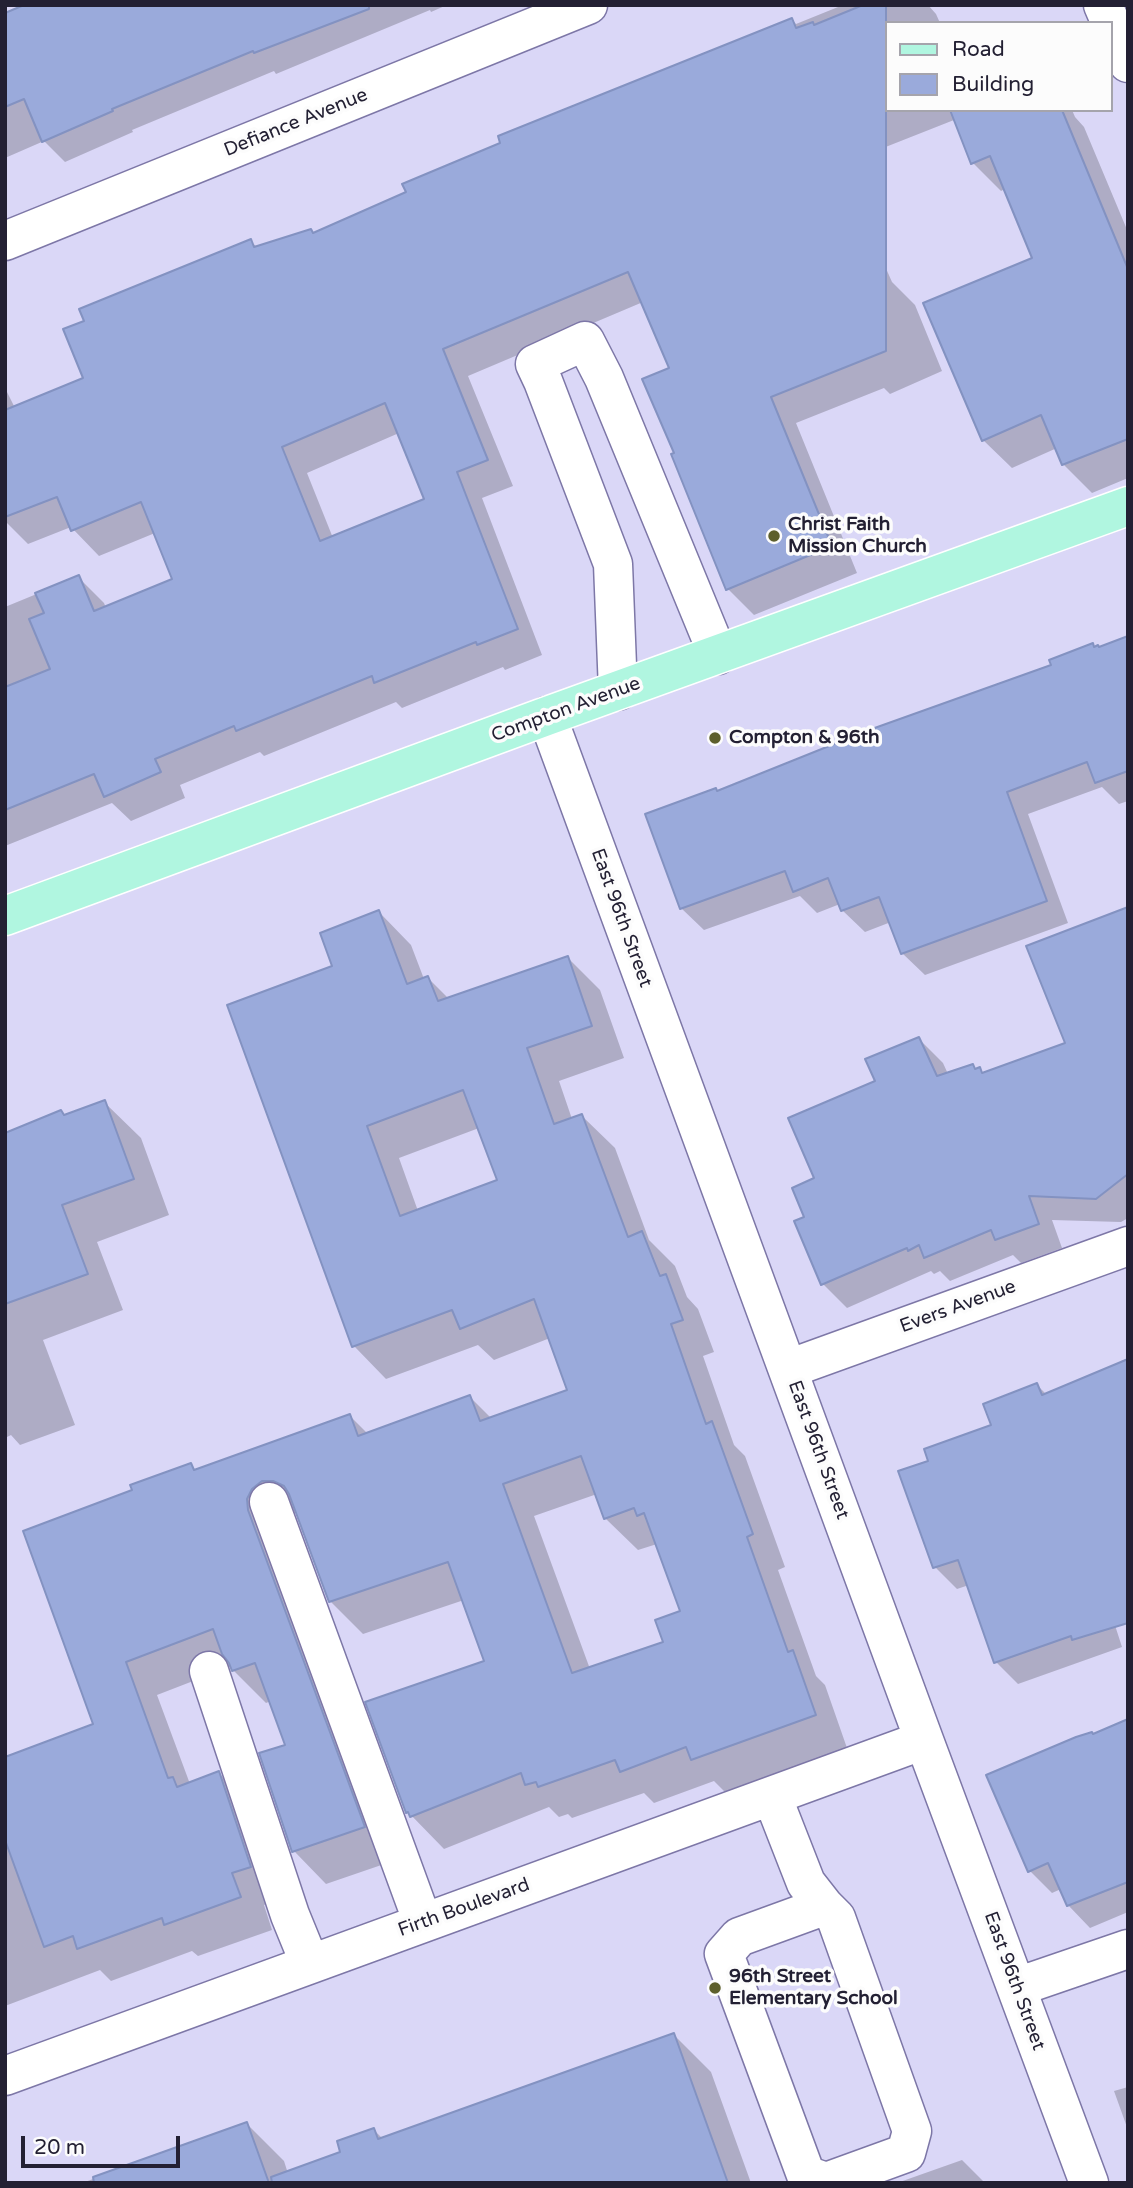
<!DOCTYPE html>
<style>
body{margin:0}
#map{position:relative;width:1133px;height:2188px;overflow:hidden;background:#dad7f7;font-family:"Varela Round",sans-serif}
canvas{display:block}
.frame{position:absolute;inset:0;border:7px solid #232033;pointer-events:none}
.legend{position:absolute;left:885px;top:21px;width:228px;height:91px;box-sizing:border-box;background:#fcfcfc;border:2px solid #a5a4ac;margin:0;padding:9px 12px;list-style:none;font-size:21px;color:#232033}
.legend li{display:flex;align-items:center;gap:14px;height:35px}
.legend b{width:35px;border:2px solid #a5a4ac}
.scale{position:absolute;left:21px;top:2136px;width:159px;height:32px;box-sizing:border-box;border:4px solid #232033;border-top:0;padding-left:9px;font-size:21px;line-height:24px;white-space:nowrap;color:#232033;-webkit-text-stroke:5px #fcfcfc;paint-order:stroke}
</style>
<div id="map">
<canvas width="1133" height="2188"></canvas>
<div class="frame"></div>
<ul class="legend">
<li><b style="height:9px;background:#b0f6e0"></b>Road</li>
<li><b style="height:19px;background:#9aaadb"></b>Building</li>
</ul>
<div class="scale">20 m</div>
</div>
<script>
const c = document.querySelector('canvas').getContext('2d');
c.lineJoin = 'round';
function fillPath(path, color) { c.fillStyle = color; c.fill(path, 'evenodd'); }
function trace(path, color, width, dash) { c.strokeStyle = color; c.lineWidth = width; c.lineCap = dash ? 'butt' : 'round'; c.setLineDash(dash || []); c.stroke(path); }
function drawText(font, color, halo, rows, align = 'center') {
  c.font = font + ' "Varela Round",sans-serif'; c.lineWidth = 7; c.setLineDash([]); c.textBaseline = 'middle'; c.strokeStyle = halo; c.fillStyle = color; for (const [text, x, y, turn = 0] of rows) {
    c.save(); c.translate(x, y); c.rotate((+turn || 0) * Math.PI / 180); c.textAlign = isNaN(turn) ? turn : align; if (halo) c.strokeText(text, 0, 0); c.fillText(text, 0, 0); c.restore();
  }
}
const shadow = new Path2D(`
 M28,5h419l-16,7 -1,-2 -154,64 -2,-3 -142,59 1,2 -68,30 -21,-21 -39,17v-143z
 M843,5h85l8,9 4,9h-54v87h186l3,7 9,10 44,105v246l-36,15 -29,-29 -6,-16 -45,20 -29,-28 52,-182 -30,-69 -4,2 -28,-28 -19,-43 -114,45 52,117 23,23 27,66 -52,23 -6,-6 -88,35 61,150 -103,42 -26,-26 -52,-135 -4,-85 -29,-67 -175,74 45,110 -31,12 60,157 -37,15 -2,-3 -101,41 -6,-6 -132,54 -4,-4 -80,33 5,13 -54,23 -19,-18 -107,43v-239l73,-30 26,26 2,5 68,-28 -19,-47 -56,23 -28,-29 -43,17 -23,-23v-133l10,20 70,-29 165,-138 7,6 54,-16 3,3 478,-214 4,4zM399,433l27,67 -93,38 -26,-65z
 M1128,637v164l-9,3 -17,-17 -74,27 40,109 -143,52 -23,-22 -11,-31 -26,10 -23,-22 -2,-6 -23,9 -17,-17 -96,34 -23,-22 37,-115 335,-127 39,-21 7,4z
 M1128,909v309l-7,4 -69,-2 10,28 -41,15 -8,-8 -63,26 -10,-10 -6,3 -3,-3 -84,37 -24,-24 -16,-66 9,-39 62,-97 41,-43 24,24 5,11 24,-8 12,8 84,-30z
 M379,912l32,33 13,34 4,-1 21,21 119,-41 32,32 24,68 -65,23 13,38 10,-3 33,32 34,92 26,26 12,31 11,12 16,43 -11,4 31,89 11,11 40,111 -7,3 38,106 9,9 22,63 -122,44 -11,-11 -60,22 -10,-10 -72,25 -4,-4 -9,3 -10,-10 -105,42 -36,-37 78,-150 -22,-62 -101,34 -33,-33 -32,-88h-3l-11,8 112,339 -70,24 -32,-33 -7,-105 -16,-45 -5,2 -32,-32 -2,-5 -75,29 33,89 29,-11 32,33 31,93 -18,6 8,25 -74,26 -6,-5 -81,30 -11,-11 -95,36v-247l91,-34 38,-233 56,-27 7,6 153,-55 18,18 102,-37 22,22 77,-28 -19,-53 -56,22 -16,-15 -92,34 -32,-33 -20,-378zM479,1128l20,53 -81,30 -19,-53zM597,1494l8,24 33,32 19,-6 25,68 -16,32 -76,25 -56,-153z
 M104,1102l37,36 28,77 -72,27 26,68 -80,30 32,85 -55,20 -9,-10 -6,3v-304l56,-22 4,4z
 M1128,1358v252l-16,6 10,31 -104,37 -22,-22 -27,-77 -12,4 -22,-22 -5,-105 64,-36 43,-41 10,10 75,-32 -1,-2z
 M1128,1721v191l-38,16 -22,-23 -7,-16 -9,4 -22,-22 63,-135z
 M674,2035l37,37 40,111h-400l23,-53 9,9z
 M1128,2087v43l-14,-39z
 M247,2124l37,37 7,22h-209z
 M962,2160l23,23h-88z`);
const building = new Path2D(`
 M24,5h345v4l-115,44 -1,-2 -141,58 1,2 -71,31 -18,-43 -19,8v-94z
 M863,5h23v346l-115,46 61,149 -106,44 -55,-136 3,-1 -32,-74 27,-11 -41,-96 -185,77 45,111 -31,12 61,157 -41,16 -1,-3 -102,41 -2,-7 -136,55 -2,-5 -79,33 6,13 -57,25 -10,-23 -89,36v-123l45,-18 -21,-50 15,-6 -9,-20 44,-18 15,36 78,-32 -31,-77 -70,29 -14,-34 -52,20v-107l78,-32 -20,-49 21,-8 -5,-12 172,-70 3,8 57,-18 2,4 93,-41 -4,-8 98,-41 -2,-7 294,-118 4,10 17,-6 1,3zM385,403l39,96 -104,42 -38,-94z
 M950,110h112l66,159v170l-66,26 -21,-50 -59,26 -59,-138 109,-45 -42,-102 -19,8z
 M1128,636v135l-33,12 -8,-21 -80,30 40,109 -146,53 -22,-57 -38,14 -13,-33 -35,14 -8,-21 -105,38 -35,-95 71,-26 1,3 152,-61 182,-65 -2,-5 44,-17 1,4 4,-2 1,2z
 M1128,907v267l-32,25 -67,-3 10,28 -44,16 -4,-10 -67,28 -5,-13 -11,6 -1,-3 -86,37 -27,-64 10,-4 -12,-29 22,-10 -26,-60 87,-37 -10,-22 54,-22 18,39 36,-12 2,5 5,-2 2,6 83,-30 -39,-97z
 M379,910l28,74 21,-8 10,25 130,-45 24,70 -65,22 27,76 28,-10 46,123 14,-6 18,45 6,-2 17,46 -12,4 35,100 6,-3 41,113 -6,3 41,115 5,-2 23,65 -125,45 -5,-13 -66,25 -5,-12 -77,27 -2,-5 -11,3 -4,-12 -111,44 -2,-5 -2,1 -41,-111 119,-41 -36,-99 -119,40 -40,-108 -5,-8 -11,-5h-11l-10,8 -5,10 1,11 117,317 -73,25 -33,-99 26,-8 -30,-82 -23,8 -3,-8 -7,-9 -9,-25 -87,33 42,116 5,-1 4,10 42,-16 32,96 -19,6 9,24 -77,28 -2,-7 -85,31 -4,-13 -29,11 -39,-107v-83l88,-33 -70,-193 109,-41 -2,-5 61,-22 3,7 156,-56 8,22 112,-41 10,26 87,-31 -33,-91 -74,30 -8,-19 -100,37 -125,-342 105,-39 -12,-33zM463,1090l34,90 -97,36 -33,-90zM581,1456l23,63 30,-11 3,8 7,-3 36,98 -25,9 8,22 -91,31 -69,-189z
 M105,1100l29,79 -72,26 26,69 -83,30v-171l56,-23 3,5z
 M1128,1359v264l-56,17 -1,-4 -77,27 -36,-103 -25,8 -35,-97 30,-10 -4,-12 67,-24 -8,-21 54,-21 5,12z
 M1128,1719v163l-61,24 -19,-43 -20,9 -42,-97 90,-38 16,-5 1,2z
 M674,2033l54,150h-456l-1,-6 69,-25 -3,-11 37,-13 4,11z
 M247,2122l22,61h-175l-1,-6z`);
const minor = new Path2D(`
 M1103,5l25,58
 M5,241l583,-236
 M618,691l-5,-127 -70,-183 -8,-17 50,-23 19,37 114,277
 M547,716l377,1024 165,443
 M788,1369l340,-123
 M269,1502l154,421
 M209,1671l81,244 20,49
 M772,1796l34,87 18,23 12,12 76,213 -6,22 -80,29 -20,-7 -82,-221 15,-17 85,-31
 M1017,1987l111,-38
 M5,2076l919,-336`);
const major = new Path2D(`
 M5,916l542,-200 581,-210`);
const markers = [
 [774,536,7,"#5d5f2c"],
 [715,738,7,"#5d5f2c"],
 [715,1988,7,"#5d5f2c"]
];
const streetNames = [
 ["Defiance Avenue",296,123,-22],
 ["Compton Avenue",566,710,-20],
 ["East 96th Street",621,918,70],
 ["Evers Avenue",958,1307,-20],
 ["East 96th Street",818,1450,70],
 ["Firth Boulevard",464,1908,-20],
 ["East 96th Street",1014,1981,70]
];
const poiNames = [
 ["Christ Faith",788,525],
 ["Mission Church",788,547],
 ["Compton & 96th",729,738],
 ["96th Street",729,1977],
 ["Elementary School",729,1999]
];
fillPath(shadow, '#0003');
fillPath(building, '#9aaadb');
trace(building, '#8392c1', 2);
trace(minor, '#7d77a7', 41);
trace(major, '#fff', 41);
trace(minor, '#fff', 38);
trace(major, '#b0f6e0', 38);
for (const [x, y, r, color] of markers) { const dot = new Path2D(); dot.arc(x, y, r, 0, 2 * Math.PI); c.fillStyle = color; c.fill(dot); trace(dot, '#fcfcfc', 2.5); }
drawText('19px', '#232033', '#fcfcfc', streetNames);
drawText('bold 19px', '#232033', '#fcfcfc', poiNames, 'left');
</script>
